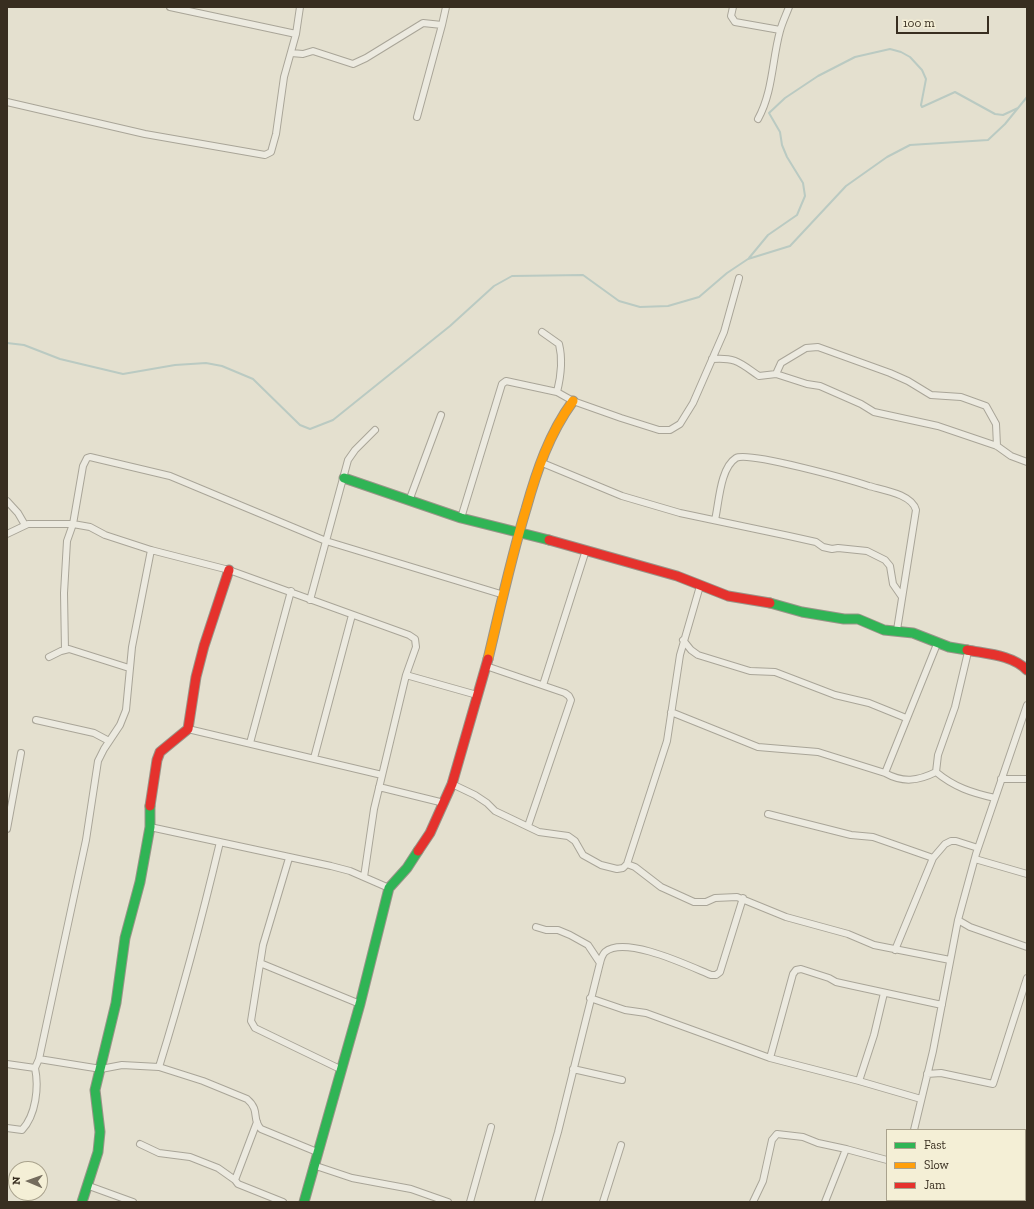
<!DOCTYPE html>
<style>
body{margin:0}
#map{position:relative;width:1034px;height:1209px;overflow:hidden;background:#e4e0cf;font-family:"Zilla Slab",serif}
canvas{display:block}
.frame{position:absolute;inset:0;border:8px solid #382e20;pointer-events:none}
.legend{position:absolute;left:886px;top:1129px;width:140px;height:72px;box-sizing:border-box;background:#f4efd6;border:1px solid #a9a28d;margin:0;padding:5px 7px;list-style:none;font-size:12px;color:#382e20}
.legend li{display:flex;align-items:center;gap:8px;height:20px}
.legend b{width:20px;border:1px solid #a9a28d}
.north{position:absolute;left:8px;top:1161px;width:40px;height:40px;box-sizing:border-box;background:#f4efd6;border:1px solid #a9a28d;border-radius:50%;rotate:272deg;font-size:11px;font-weight:700;line-height:16px;text-align:center;color:#382e20}
.north::after{content:'';display:block;margin:auto;width:14px;height:18px;background:#746c5d;clip-path:polygon(50% 0,100% 100%,50% 72%,0 100%)}
.scale{position:absolute;left:896px;top:16px;width:93px;height:18px;box-sizing:border-box;border:2px solid #382e20;border-top:0;padding-left:5px;font-size:12px;line-height:14px;white-space:nowrap;color:#382e20;-webkit-text-stroke:3px #f4efd6;paint-order:stroke}
</style>
<div id="map">
<canvas width="1034" height="1209"></canvas>
<div class="frame"></div>
<ul class="legend">
<li><b style="height:5px;background:#30b455"></b>Fast</li>
<li><b style="height:5px;background:#ff9f0a"></b>Slow</li>
<li><b style="height:5px;background:#e5322d"></b>Jam</li>
</ul>
<div class="north">N</div>
<div class="scale">100 m</div>
</div>
<script>
const c = document.querySelector('canvas').getContext('2d');
c.lineJoin = 'round';
function trace(path, color, width, dash) { c.strokeStyle = color; c.lineWidth = width; c.lineCap = dash ? 'butt' : 'round'; c.setLineDash(dash || []); c.stroke(path); }
const stream = new Path2D(`
 M749,258l19,-23 29,-20 8,-19 -2,-13 -16,-26 -5,-12 -2,-13 -11,-19 16,-15 33,-22 37,-19 35,-8 11,3 9,5 12,13 4,9 -5,26 1,2 33,-15 40,22 8,1 15,-7
 M7,343l17,2 36,14 63,15 52,-9 31,-2 16,3 31,13 47,46 10,4 23,-9 117,-94 44,-40 18,-10 71,-1 36,26 21,6 28,-1 31,-9 28,-24 21,-14 42,-13 56,-60 41,-29 23,-12 78,-5 17,-16 22,-27`);
const street = new Path2D(`
 M170,7l126,27
 M733,7l-2,9 4,6 45,8
 M291,53l12,1 10,-3 40,13 13,-6 57,-35 19,2 4,-18
 M7,102l138,32 120,21 6,-3 5,-18 8,-57 12,-43 4,-27
 M417,117l25,-92
 M758,119c15,-27 14,-59 22,-88 2,-8 6,-16 9,-24
 M542,332l17,12c4,16 2,32 -2,48
 M712,359c24,-2 28,4 47,17l17,-2 31,10 13,2 41,18 13,8 64,14 59,20 14,10 16,6
 M776,374l5,-11 25,-15 12,-1 72,26 18,8 23,14 30,2 25,9 10,18 1,22
 M540,462l82,34 58,17 109,23 27,6 7,5 9,2 6,-1 29,3 18,9 5,6 3,18 9,13
 M7,501l11,12 7,12
 M409,501l32,-86
 M461,518l41,-134 4,-3 51,11 16,9 48,17 38,12h11l10,-6 13,-21 31,-71 15,-54
 M715,520c4,-17 5,-52 21,-62 12,-7 115,22 133,28 14,4 43,8 47,24l-19,120
 M7,534l21,-10h45l17,3 15,8 46,15 78,20 180,65 6,4 1,8 -10,28 -32,134 -10,68
 M310,600l38,-140 7,-10 20,-20
 M683,640l8,10 7,5 52,16 25,1 60,23 34,8 37,15
 M65,650l-1,-57 3,-52 6,-17 10,-58 4,-8 3,-1 80,19 156,65 178,54
 M968,652l-13,55 -17,48 -2,17c18,15 36,21 59,26
 M49,657l12,-6 8,-2 60,19
 M486,666l79,27 4,3 2,4 -43,126
 M406,675l71,20
 M543,685l43,-135
 M671,712l87,35 60,5 67,21c18,10 33,8 51,-1
 M36,720l58,13 15,8
 M188,729l194,46
 M250,743l41,-152
 M314,758l38,-143
 M885,773l52,-129
 M1001,779h26
 M452,784l23,11 12,8 8,8 44,21 29,4 7,5 8,14 18,10 16,4 6,-1 4,-4 40,-123 13,-86 20,-69
 M379,787l65,16
 M768,814l83,21 22,2 60,21
 M150,827l181,39 19,5 39,17
 M7,829l14,-76
 M289,858l-26,87 -12,76 4,7 85,41
 M975,859l52,15
 M627,864l8,3 26,20 33,15h12l9,-4 22,-1 49,20 62,17 26,11 76,15
 M958,920l12,7 57,20
 M536,927l10,3h12l12,5 18,10 12,18
 M895,950l38,-92 12,-14 6,-3h5l22,7
 M260,963l100,41
 M590,998l35,12 21,3 124,45 89,23 62,18
 M770,1058l23,-84 3,-4 5,-1 28,9 7,4 18,4 88,19
 M39,1059l62,10 21,-4 37,2 44,14 44,18c14,12 4,20 14,30l56,23
 M7,1064l28,4 4,-9 47,-219 12,-79 6,-12 16,-24 6,-15 6,-63 19,-97
 M159,1067c23,-74 43,-149 61,-225
 M573,1069l49,11
 M927,1074l14,-1 52,11 34,-106
 M859,1081l15,-46 10,-42
 M257,1122l-22,58 3,4 45,18
 M7,1128l15,2c14,-15 17,-43 13,-62
 M914,1130l19,-79 25,-131 18,-66 51,-149
 M140,1144l19,9 31,4 28,11 17,12
 M313,1165l39,13 59,11 37,13
 M89,1186l44,16
 M1025,1200h2
 M470,1202l21,-75
 M538,1202l20,-70 42,-169c1,-4 3,-9 5,-11 20,-17 84,14 106,23h5l4,-3 23,-74
 M603,1202l18,-57
 M753,1202l10,-21 9,-41 5,-6 26,3 15,6 28,6
 M825,1202l21,-53 41,11
 M899,1202l1,-2`);
const fast = new Path2D(`
 M344,478l117,40 88,22
 M770,603l32,9 42,7h14l26,11 29,3 36,14 18,3
 M82,1202l16,-50 2,-20 -5,-42 21,-87 9,-65 15,-56 10,-55v-21
 M304,1202l56,-198 29,-116 18,-20 11,-17`);
const slow = new Path2D(`
 M488,659c12,-50 23,-101 38,-150 11,-39 23,-75 47,-108`);
const jam = new Path2D(`
 M549,540l128,36 51,20 42,7
 M967,650c21,4 45,5 60,20
 M150,806l7,-46 3,-8 28,-23 8,-52 8,-31 25,-76
 M418,851l12,-18 22,-49 36,-125`);
trace(stream, '#bacac2', 2);
trace(street, '#a9a598', 8);
trace(fast, '#999488', 11);
trace(slow, '#999488', 11);
trace(jam, '#999488', 11);
trace(street, '#eceae0', 6);
trace(fast, '#30b455', 9);
trace(slow, '#ff9f0a', 9);
trace(jam, '#e5322d', 9);
</script>
